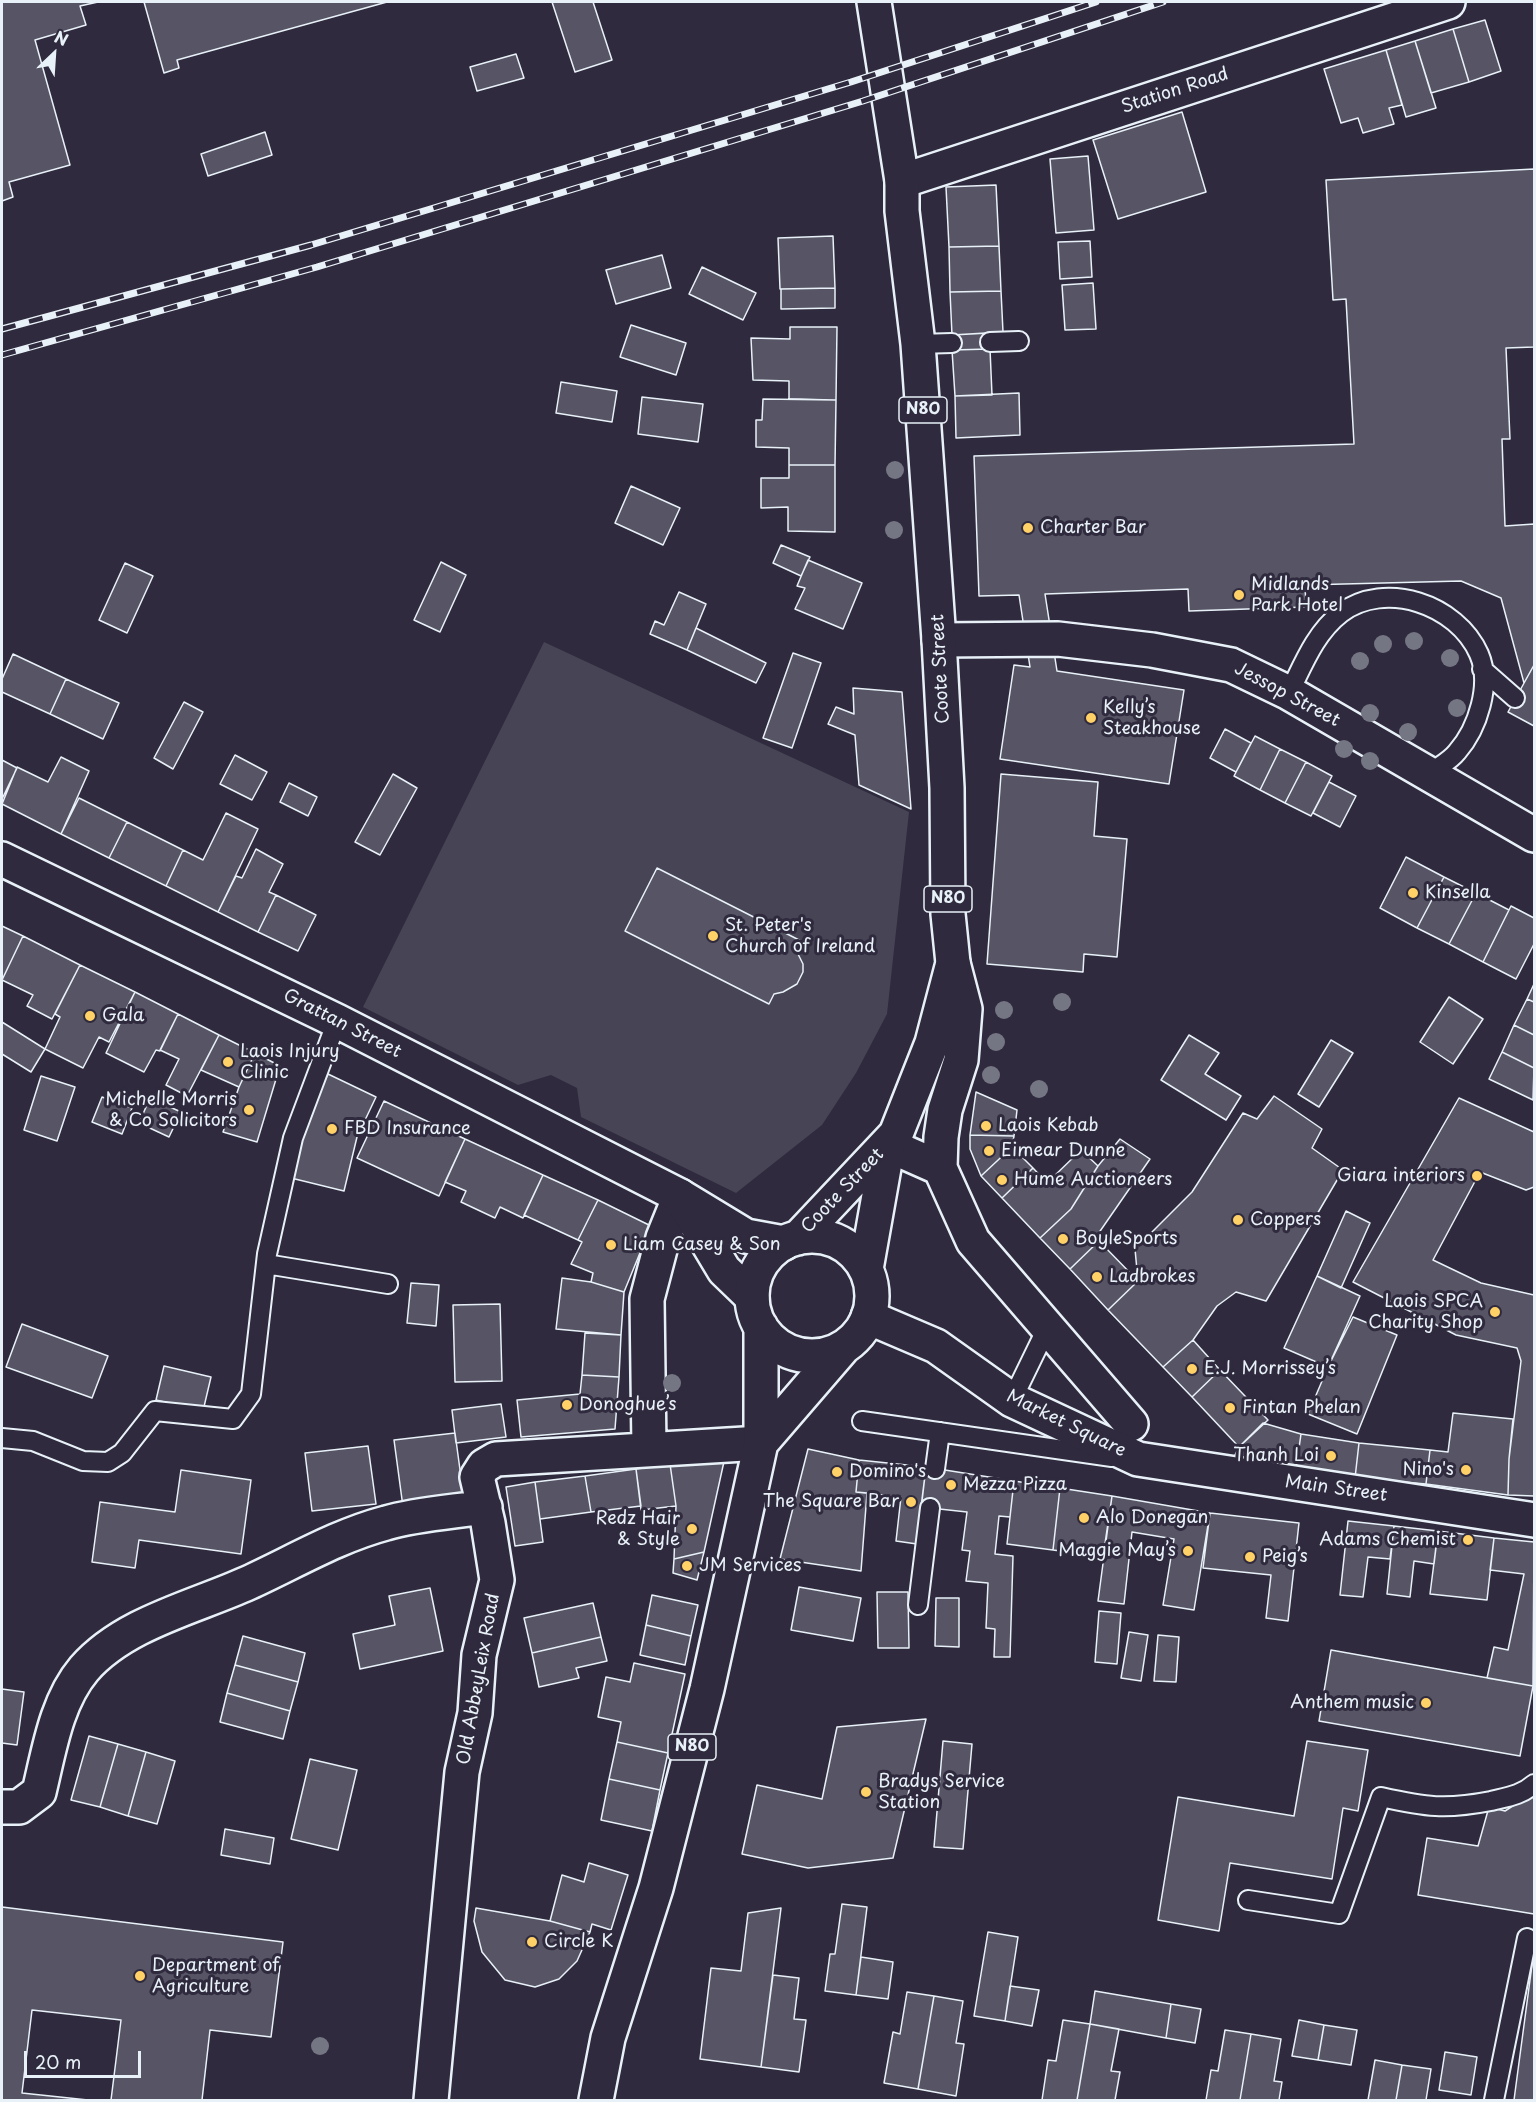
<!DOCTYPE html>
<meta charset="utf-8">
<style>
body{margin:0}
#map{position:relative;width:1536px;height:2102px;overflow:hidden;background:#2f2a3d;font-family:"Playpen Sans",sans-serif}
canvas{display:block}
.frame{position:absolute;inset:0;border:3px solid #e8f1f8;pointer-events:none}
.north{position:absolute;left:24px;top:24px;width:60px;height:60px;-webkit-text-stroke:4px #2f2a3d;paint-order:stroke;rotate:25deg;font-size:16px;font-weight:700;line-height:24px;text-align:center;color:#e8f1f8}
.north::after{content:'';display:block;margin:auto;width:21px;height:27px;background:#e8f1f8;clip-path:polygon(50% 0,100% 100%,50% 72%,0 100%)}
.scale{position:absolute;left:24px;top:2051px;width:117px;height:27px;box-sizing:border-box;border:3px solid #e8f1f8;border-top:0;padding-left:8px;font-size:18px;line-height:21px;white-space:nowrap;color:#e8f1f8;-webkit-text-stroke:4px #2f2a3d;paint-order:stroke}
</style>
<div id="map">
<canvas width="1536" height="2102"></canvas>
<div class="frame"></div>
<div class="north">N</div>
<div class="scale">20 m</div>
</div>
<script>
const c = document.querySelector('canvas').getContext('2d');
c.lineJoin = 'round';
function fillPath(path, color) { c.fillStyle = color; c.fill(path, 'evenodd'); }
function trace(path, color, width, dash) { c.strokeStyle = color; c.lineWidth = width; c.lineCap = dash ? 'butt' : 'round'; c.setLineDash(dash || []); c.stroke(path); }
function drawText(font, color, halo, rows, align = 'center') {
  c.font = font + ' "Playpen Sans",sans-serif'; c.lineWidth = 6; c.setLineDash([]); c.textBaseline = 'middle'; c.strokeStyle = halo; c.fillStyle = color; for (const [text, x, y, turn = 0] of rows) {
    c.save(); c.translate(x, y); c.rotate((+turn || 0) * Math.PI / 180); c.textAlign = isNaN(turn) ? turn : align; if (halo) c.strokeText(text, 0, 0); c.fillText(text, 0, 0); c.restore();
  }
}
const green = new Path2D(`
 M544,642l365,170 -22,202 -31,59 -34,52 -86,68 -155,-76 -4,-29 -26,-13 -33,10 -155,-78z`);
const building = new Path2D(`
 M2,2h96l-18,4 6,19 -51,15 35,125 -61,17 4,15 -11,4z
 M144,2h243l-210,58 2,8 -15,5z
 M552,2h41l19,58 -37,12z
 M1485,20l16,51 -32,11 -16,-53z
 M1453,29l16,53 -38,11 -16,-52z
 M1415,41l21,67 -30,9 -20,-67z
 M1386,50l16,55 -13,3 5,16 -31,9 -5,-15 -17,5 -17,-54z
 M516,54l8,24 -47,13 -7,-24z
 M1182,112l24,80 -88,27 -25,-79z
 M265,132l7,23 -64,21 -7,-22z
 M1088,156l6,74 -38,3 -6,-74z
 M1534,169v178l-28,1 4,91h-8l3,87 29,-2v141l-10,18 -23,-85 -40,-17 -156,4 1,22 -117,4 -1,-22 -143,5 12,77 127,19 -15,94 -169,-25 14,-94 16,2 -11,-72 -40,1 -5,-140 380,-12 -8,-145 -13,1 -7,-120z
 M996,185l3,61 -50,1 -3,-60z
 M833,236l2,52 -55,1 -2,-51z
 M1090,241l2,36 -32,2 -2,-37z
 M999,246l2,45 -51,1 -1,-45z
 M662,255l9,33 -55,16 -10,-34z
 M702,267l54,26 -13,27 -54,-26z
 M1093,283l3,46 -31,1 -3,-45z
 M835,288v20l-54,1v-20z
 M1001,291l2,41 -51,3 -2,-43z
 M631,325l55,18 -10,32 -56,-18z
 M790,327h47l-1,73 -47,-1v-18l-36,-1 -2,-42 39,1z
 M989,333l1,16 -38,1v-15z
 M990,349l2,46 -37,1 -3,-46z
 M561,382l56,9 -5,31 -56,-9z
 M1019,393l1,42 -64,3 -1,-42z
 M642,397l61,7 -5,38 -60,-8z
 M763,399l73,1 -1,65h-46v-17l-33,-1v-27h6z
 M789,465h46v67l-47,-1v-24l-27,1v-30h28z
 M631,486l49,22 -17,37 -48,-22z
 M781,545l29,12 -9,19 -28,-13z
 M808,560l54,23 -19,46 -48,-20 10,-21 -8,-2z
 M441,562l25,13 -26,57 -26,-12z
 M125,563l28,13 -26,57 -28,-13z
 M679,592l27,12 -19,46 -37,-16 5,-13 9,4z
 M696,628l70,35 -10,20 -69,-33z
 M793,653l28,10 -29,85 -29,-10z
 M13,654l53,25 -16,35 -48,-22v-13z
 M1534,665v61l-26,-14z
 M66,679l53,24 -16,36 -53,-25z
 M853,688l49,4 9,117 -52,-24 -4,-50 -27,-11 8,-17 18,7z
 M184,702l19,10 -30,57 -19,-11z
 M1225,729l26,14 -15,29 -26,-14z
 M1255,736l25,13 -20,41 -26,-14z
 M1280,749l26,13 -21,41 -25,-13z
 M235,755l32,17 -15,28 -32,-16z
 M61,757l28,14 -28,63 -59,-30 15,-37 31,15z
 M2,760l15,8 -15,31z
 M1306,762l26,14 -21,40 -26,-13z
 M393,774l24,14 -37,67 -25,-13z
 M1001,774l97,8 -4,54 33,3 -10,118 -33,-3 -1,18 -96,-8z
 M1329,782l27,14 -16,31 -27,-14z
 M289,783l28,14 -9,19 -28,-14z
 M79,798l48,24 -18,36 -48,-24z
 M226,813l32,16 -40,83 -52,-26 17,-36 20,10z
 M127,822l56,28 -17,36 -57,-28z
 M256,849l27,15 -14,28 7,3 -18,37 -40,-20 18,-36 6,2z
 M1406,857l38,20 -27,51 -37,-20z
 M657,868l144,73 -5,9 7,14v8l-6,12 -14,8 -9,2 -5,10 -144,-73z
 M1444,877l32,16 -27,51 -32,-16z
 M1476,893l33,17 -26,52 -34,-18z
 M276,895l40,20 -18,36 -40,-19z
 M1511,906l23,12v26l-18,35 -33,-17z
 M2,926l21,10 -21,44z
 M23,936l57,29 -28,54 -25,-13 6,-11 -31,-15z
 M80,965l55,27 -26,50 -10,-5 -16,31 -38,-19 15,-32 -5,-3z
 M1534,984v18l-7,-3z
 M135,992l43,22 -18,37 -4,-1 -12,22 -38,-19z
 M1449,997l34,22 -30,45 -33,-22z
 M1527,999l7,3v33l-20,-10z
 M178,1014l41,21 -32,61 -21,-11 13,-26 -19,-9z
 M2,1022l43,27 -14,23 -29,-18z
 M1514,1025l20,10v33l-32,-16z
 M219,1035l36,18 -16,34 -38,-17z
 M1189,1035l30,18 -14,21 36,22 -15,24 -65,-40z
 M1331,1040l22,13 -34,54 -21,-13z
 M1502,1052l32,16 -1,32 -44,-21z
 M255,1053l25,13 -23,76 -34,-10 16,-45z
 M328,1074l48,23 -19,40 -13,54 -53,-13 14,-56z
 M41,1076l34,11 -18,54 -33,-11z
 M976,1092l41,18 -3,26 -44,-1z
 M1274,1096l48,33 -10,19 31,22 -77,131 -30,-9 -19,14 -24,34 -30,27 -55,-57 30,-29 -3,-32 57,-57 51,-79 14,6z
 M102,1097l30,11 -10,26 -30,-12z
 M150,1098l31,14 -12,25 -30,-14z
 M1459,1098l75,34v55l-8,3 -46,-18 -47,88 48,23 53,12v201l-26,-1 1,-36 12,-98 -4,-13 -61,-13 -103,-53z
 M384,1101l81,38 -26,57 -82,-38z
 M970,1135l44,1 -2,11 -31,29 -11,-27z
 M465,1139l78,36 -20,43 -23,-11 -5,11 -34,-16 5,-11 -21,-9z
 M1120,1139l30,20 -54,78 3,4 -29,28 -30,-31 31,-29 27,-43z
 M1012,1147l21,21 -31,30 -21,-22z
 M1081,1150l17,16 -27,43 -31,29 -38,-40 31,-30 14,15z
 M543,1175l55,25 -20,40 -54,-25z
 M598,1200l53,26 -27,66 -33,-10 2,-9 -22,-9 11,-22 -4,-2z
 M1346,1211l24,12 -29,65 -24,-12z
 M1099,1241l39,40 -30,29 -38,-41z
 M1317,1276l43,20 -32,71 -44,-19z
 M562,1278l29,4 33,10 -3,43 -65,-6z
 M411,1283l28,2 -3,41 -29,-3z
 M500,1304l2,77 -47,1 -2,-77z
 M1353,1317l44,18 -40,99 -49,-20 20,-47z
 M22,1324l86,32 -16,42 -86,-31z
 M585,1333l36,2 -2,42 -37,-2z
 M1193,1340l27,30 -28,27 -29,-30z
 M164,1366l47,11 -8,34 -47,-11z
 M1220,1370l48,50 -29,27 -47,-50z
 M582,1375l37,2 -4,52 -94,8 -4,-37 63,-6z
 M501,1404l5,33 -50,6 -4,-33z
 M1453,1413l60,6 -4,40 -1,36 -82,-11 4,-34 18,2z
 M1263,1423l38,11 -5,35 -61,-14 4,-8z
 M455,1433l9,66 -61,8 -9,-67z
 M1301,1434l58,9 -4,35 -59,-9z
 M1359,1443l71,7 -4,34 -71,-6z
 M368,1446l8,58 -64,7 -7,-58z
 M808,1449l51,11 -3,32 11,1 -6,78 -81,-12z
 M725,1457l-21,95 -30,7 2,-53 -6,-42z
 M859,1460l67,7 -9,77 -21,-3 5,-44 -45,-5z
 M670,1464l6,42 -35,4 -5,-41z
 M926,1467l88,14 -4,36 -11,-1 -4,38 18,2 -3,101h-16l1,-28 -9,-1 2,-45 -22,-2 4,-30 -8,-1 5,-38 -46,-5z
 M636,1469l5,37 -50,6 -6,-36z
 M181,1470l70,10 -10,74 -102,-14 -4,28 -43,-6 8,-60 75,10z
 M585,1476l6,36 -51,7 -5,-37z
 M1014,1481l46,7 -7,62 -46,-6z
 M535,1482l8,60 -28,4 -9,-59z
 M1060,1488l52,8 -9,61 -50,-7z
 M1112,1496l98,17 -16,97 -31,-5 11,-66 -42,-7 -8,72 -26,-3z
 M1210,1513l89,10 -11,98 -22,-3 5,-43 -68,-7z
 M1348,1521l46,5 -4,33 -22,-2 -5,40 -23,-2z
 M1394,1526l44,5 -4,33 -20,-3 -4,36 -23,-3z
 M1438,1531l56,7 -7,62 -57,-6z
 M1494,1538l40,4 -1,144 -46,-8 7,-31 14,3 16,-76 -34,-4z
 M704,1552l-7,28 -24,-7 1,-14z
 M799,1587l62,11 -8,43 -62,-11z
 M430,1588l13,63 -83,18 -7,-35 42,-9 -6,-29z
 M877,1592h31l1,56h-31z
 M652,1595l46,10 -7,31 -45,-11z
 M936,1598h23v49l-24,-1z
 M593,1603l8,34 -69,16 -8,-35z
 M1099,1611l22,2 -4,51 -22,-2z
 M646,1625l45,11 -6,29 -45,-10z
 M1129,1632l19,3 -7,46 -20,-3z
 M1158,1635l21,2 -3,45 -22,-1z
 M243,1636l62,17 -7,29 -63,-17z
 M601,1637l6,24 -31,7 3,10 -40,9 -7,-34z
 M1331,1650l202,36 -13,70 -201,-35z
 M634,1663l51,11 -17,79 -51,-11 4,-20 -23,-5 8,-40 24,5z
 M235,1665l63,17 -8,29 -63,-18z
 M2,1689l22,3 -7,53 -15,-2z
 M227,1693l63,18 -7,28 -63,-17z
 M926,1719l-33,139 -85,10 -66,-14 15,-69 65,14 15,-72z
 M89,1736l29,8 -18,63 -29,-7z
 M943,1741l29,3 -9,105 -29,-2z
 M1307,1741l61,9 -10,61 -15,-3 -11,71 -102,-16 -11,68 -61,-11 20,-123 116,19z
 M617,1742l51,11 -8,37 -51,-11z
 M118,1744l28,8 -18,64 -28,-9z
 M146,1752l29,9 -18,63 -29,-8z
 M310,1759l47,11 -19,80 -47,-11z
 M609,1779l51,11 -8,41 -51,-11z
 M1534,1792v122l-116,-19 9,-57 51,8 11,-39 16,4z
 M225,1829l49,9 -4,26 -49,-9z
 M589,1863l39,12 -17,55 -19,-6 -2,8 -40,-11 12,-46 22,7z
 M842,1904l25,3 -11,88 -31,-4 5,-37h5z
 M2,1907l281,35 -12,95 -61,-7 -8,70h-91l10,-80 -89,-10 -10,83 66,7h-86z
 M476,1908l74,13 40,11 -13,29 -18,18 -24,8 -30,-7 -23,-28 -8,-31z
 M781,1908l-20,159 -61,-8 11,-91 30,3 7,-58z
 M988,1932l30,5 -13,84 -31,-5z
 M1534,1950v150h-20z
 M861,1957l32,5 -5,37 -32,-4z
 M773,1975l26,3 -5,41 12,1 -7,52 -38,-5z
 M1010,1986l29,4 -7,36 -27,-5z
 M1095,1991l76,13 -5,34 -76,-14z
 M907,1992l27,4 -16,93 -34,-6 9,-51 7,2z
 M934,1996l29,5 -7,42 8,1 -8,52 -38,-7z
 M1171,2004l30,5 -6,34 -29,-5z
 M1063,2020l27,4 -13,76h-35l6,-40 8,1z
 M1299,2020l25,5 -6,35 -26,-4z
 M1090,2024l29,5 -8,42 9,1 -5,28h-38z
 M1324,2025l33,5 -6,35 -33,-5z
 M1225,2030l26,4 -11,66h-34l5,-30 7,1z
 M1251,2034l30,5 -7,42 8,1 -3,18h-39z
 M1445,2052l32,5 -6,38 -32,-5z
 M1375,2060l27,5 -6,35h-28z
 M1402,2065l29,4 -5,31h-30z`);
const service = new Path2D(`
 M990,342l29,-1
 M918,344l34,-1
 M1482,669l33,29
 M1289,693c14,-28 26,-60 52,-80 44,-33 116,-9 138,41 13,30 -1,74 -22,98 -7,9 -19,15 -28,22
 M266,1264l122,20
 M1012,1400l36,-74
 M862,1421l250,36
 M2,1438l31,3 50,20 25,1 14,-9 33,-42 78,8 18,-25 16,-140 26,-116 44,-117
 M935,1469l5,-37
 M918,1605l12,-97
 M1248,1900l91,14 42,-117c45,10 64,13 110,4 16,-4 31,-6 43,-17
 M1494,2100l33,-162`);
const minor = new Path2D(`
 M902,181l546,-179
 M888,1145l52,23 33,73 158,183
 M940,1168l1,-31 4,-27 16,-50 4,-51 -12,-46
 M649,1449l-2,-150 16,-61 17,-42
 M2,1807h17l20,-15c10,-41 17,-90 45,-123 40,-46 111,-62 164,-86 46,-21 89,-47 138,-60 31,-9 66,-11 99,-16
 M431,2100l31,-328 13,-59 4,-58 18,-75 -9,-57 -11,-46 7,-11 12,-7 265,-16`);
const tertiary = new Path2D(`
 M939,640l119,-1 94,11 79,15 58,28 245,142
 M868,1317l68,29 76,54 126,59 396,61`);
const secondary = new Path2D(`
 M2,859l335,162 343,175 66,40 38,7
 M682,1200l42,70 28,27`);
const primary = new Path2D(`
 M752 1296a60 60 0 1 1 120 0a60 60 0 1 1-120 0Z
 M798,1238l98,-104 36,-91 21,-80 -5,-49 -1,-126 -8,-148 -21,-296 -16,-133v-30l-28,-179
 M866,1269l22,-124
 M761,1443l81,-94
 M596,2100l12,-62 48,-150 51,-199 54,-246v-116`);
const rail = new Path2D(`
 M2,329l309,-84 540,-163 245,-80
 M2,355l315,-88 546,-166 300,-99`);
const trees = [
 [895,470],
 [894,530],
 [1414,641],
 [1383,644],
 [1450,658],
 [1360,661],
 [1457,708],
 [1370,713],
 [1408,732],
 [1344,749],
 [1370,761],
 [1062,1002],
 [1004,1010],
 [996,1042],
 [991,1075],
 [1039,1089],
 [672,1383],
 [320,2046]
];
const markers = [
 [1028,528,6,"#ffd166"],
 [1239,595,6,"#ffd166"],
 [1091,718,6,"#ffd166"],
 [1413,893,6,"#ffd166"],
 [713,936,6,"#ffd166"],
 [90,1016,6,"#ffd166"],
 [228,1062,6,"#ffd166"],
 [249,1110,6,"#ffd166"],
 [986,1126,6,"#ffd166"],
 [332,1129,6,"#ffd166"],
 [989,1151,6,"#ffd166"],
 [1477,1176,6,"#ffd166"],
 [1002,1180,6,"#ffd166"],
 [1238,1220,6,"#ffd166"],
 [1063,1239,6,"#ffd166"],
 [611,1245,6,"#ffd166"],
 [1097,1277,6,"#ffd166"],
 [1495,1312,6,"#ffd166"],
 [1192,1369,6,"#ffd166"],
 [567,1405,6,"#ffd166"],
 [1230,1408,6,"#ffd166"],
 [1331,1456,6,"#ffd166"],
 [1466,1470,6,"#ffd166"],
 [837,1472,6,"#ffd166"],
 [951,1485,6,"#ffd166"],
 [911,1502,6,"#ffd166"],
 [1084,1518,6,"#ffd166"],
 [692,1529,6,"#ffd166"],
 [1468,1540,6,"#ffd166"],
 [1188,1551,6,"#ffd166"],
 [1250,1557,6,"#ffd166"],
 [687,1566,6,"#ffd166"],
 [1426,1703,6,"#ffd166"],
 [866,1792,6,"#ffd166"],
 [532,1942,6,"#ffd166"],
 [140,1976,6,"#ffd166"]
];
const shields = [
 [923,410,48],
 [948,899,48],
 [692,1747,48]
];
const shieldNames = [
 ["N80",923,410],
 ["N80",948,899],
 ["N80",692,1747]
];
const streetNames = [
 ["Station Road",1175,91,-18],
 ["Coote Street",941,669,-93],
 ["Jessop Street",1287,695,28],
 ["Grattan Street",342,1024,27],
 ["Coote Street",843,1191,-46],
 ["Market Square",1066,1424,26],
 ["Main Street",1336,1489,8],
 ["Old AbbeyLeix Road",479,1679,-80]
];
const poiNames = [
 ["Charter Bar",1040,528],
 ["Midlands",1251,585],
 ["Park Hotel",1251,606],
 ["Kelly’s",1103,708],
 ["Steakhouse",1103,729],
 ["Kinsella",1425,893],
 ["St. Peter's",725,926],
 ["Church of Ireland",725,947],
 ["Gala",102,1016],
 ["Laois Injury",240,1052],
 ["Clinic",240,1073],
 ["Michelle Morris",237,1100,"right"],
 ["& Co Solicitors",237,1121,"right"],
 ["Laois Kebab",998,1126],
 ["FBD Insurance",344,1129],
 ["Eimear Dunne",1001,1151],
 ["Giara interiors",1465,1176,"right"],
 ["Hume Auctioneers",1014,1180],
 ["Coppers",1250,1220],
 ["BoyleSports",1075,1239],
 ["Liam Casey & Son",623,1245],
 ["Ladbrokes",1109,1277],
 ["Laois SPCA",1483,1302,"right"],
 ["Charity Shop",1483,1323,"right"],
 ["E.J. Morrissey’s",1204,1369],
 ["Donoghue’s",579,1405],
 ["Fintan Phelan",1242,1408],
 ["Thanh Loi",1319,1456,"right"],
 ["Nino's",1454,1470,"right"],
 ["Domino's",849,1472],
 ["Mezza Pizza",963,1485],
 ["The Square Bar",899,1502,"right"],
 ["Alo Donegan",1096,1518],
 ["Redz Hair",680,1519,"right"],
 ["& Style",680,1540,"right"],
 ["Adams Chemist",1456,1540,"right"],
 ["Maggie May’s",1176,1551,"right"],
 ["Peig’s",1262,1557],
 ["JM Services",699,1566],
 ["Anthem music",1414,1703,"right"],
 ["Bradys Service",878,1782],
 ["Station",878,1803],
 ["Circle K",544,1942],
 ["Department of",152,1966],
 ["Agriculture",152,1987]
];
fillPath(green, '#464455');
fillPath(building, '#575565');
trace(building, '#e8f1f8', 1.5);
trace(service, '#e8f1f8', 22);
trace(minor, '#e8f1f8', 38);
trace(tertiary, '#e8f1f8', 38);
trace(secondary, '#e8f1f8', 38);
trace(primary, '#e8f1f8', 38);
trace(service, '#2f2a3d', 18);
trace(minor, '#2f2a3d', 33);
trace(tertiary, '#2f2a3d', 33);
trace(secondary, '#2f2a3d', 33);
trace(primary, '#2f2a3d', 33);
trace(rail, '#e8f1f8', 7);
trace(rail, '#2f2a3d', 4.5, [14]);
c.fillStyle = '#757684';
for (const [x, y] of trees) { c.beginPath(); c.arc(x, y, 9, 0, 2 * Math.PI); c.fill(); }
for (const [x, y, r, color] of markers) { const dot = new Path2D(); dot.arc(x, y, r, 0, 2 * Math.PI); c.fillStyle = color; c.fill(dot); trace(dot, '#2f2a3d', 2); }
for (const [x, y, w] of shields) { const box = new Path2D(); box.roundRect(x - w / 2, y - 13, w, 26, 4.5); c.fillStyle = '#2f2a3d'; c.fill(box); trace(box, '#e8f1f8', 1.5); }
drawText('bold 16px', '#e8f1f8', null, shieldNames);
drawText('18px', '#e8f1f8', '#2f2a3d', streetNames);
drawText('18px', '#e8f1f8', '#2f2a3d', poiNames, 'left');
</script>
